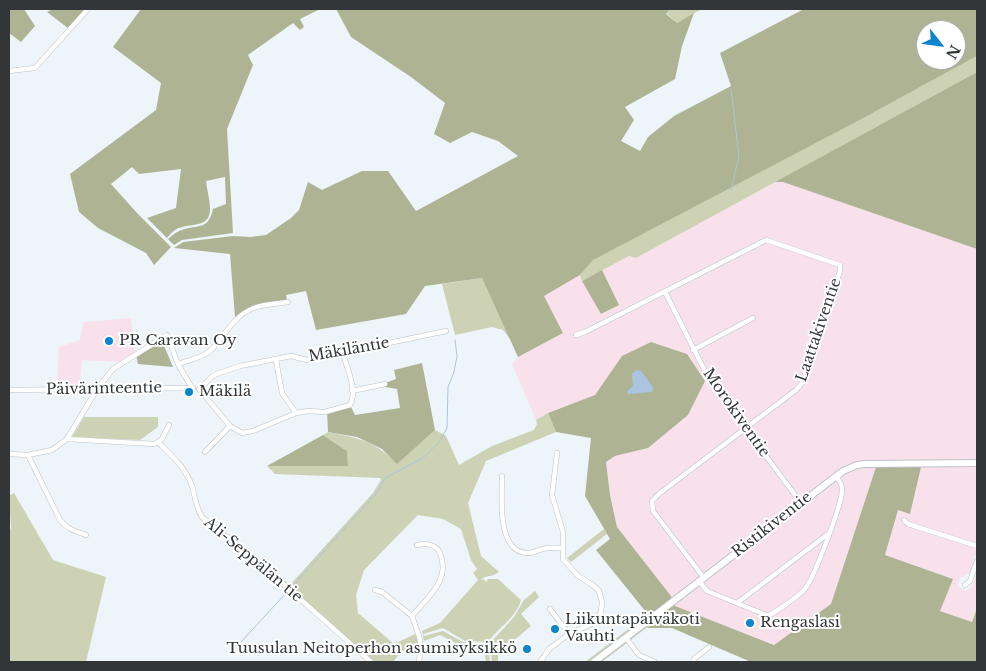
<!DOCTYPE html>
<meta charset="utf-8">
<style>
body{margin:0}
#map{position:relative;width:986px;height:671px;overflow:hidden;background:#edf4fa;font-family:"Libre Baskerville",serif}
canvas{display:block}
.frame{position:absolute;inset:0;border:10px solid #333638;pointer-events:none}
.north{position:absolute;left:916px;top:20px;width:50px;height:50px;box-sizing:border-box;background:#fff;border:1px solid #adafaf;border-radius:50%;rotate:120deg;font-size:14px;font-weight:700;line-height:20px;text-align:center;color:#333638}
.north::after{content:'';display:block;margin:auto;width:18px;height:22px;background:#0a85cd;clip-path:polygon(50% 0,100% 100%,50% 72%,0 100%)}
</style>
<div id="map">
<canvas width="986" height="671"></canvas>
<div class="frame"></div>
<div class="north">N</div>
</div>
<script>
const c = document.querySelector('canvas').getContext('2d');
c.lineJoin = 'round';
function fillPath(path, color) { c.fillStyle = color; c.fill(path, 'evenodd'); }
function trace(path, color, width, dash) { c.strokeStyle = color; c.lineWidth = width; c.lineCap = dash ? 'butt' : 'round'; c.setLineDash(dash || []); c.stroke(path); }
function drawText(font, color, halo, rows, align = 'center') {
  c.font = font + ' "Libre Baskerville",serif'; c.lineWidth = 4; c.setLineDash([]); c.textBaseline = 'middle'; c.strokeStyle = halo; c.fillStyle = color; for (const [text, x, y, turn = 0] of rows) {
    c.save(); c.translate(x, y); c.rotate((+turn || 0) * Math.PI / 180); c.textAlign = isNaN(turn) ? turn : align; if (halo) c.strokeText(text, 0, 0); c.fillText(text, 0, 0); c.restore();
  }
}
const industrial = new Path2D(`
 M775,182h8l194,67v302l-7,22 -10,5 -2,8 8,5 6,-5 5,-14v36l-5,14 -32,-11 12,-33 -67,-23 13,-45 12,3 10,-46h-44l-45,137 -56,41 -100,-39 -4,-10 -54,-69 -7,-32 -4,-33 9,-6 33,-8 -26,-92 -27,39 -47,18 -12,7 -24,-56 6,-7 45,-24 -20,-37 37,-21 21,39 18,-9 -17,-35 27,-14 7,2z
 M131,318l4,35 -16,9 -37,-2 -3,28h-22l2,-41 21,-7 3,-18z`);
const green = new Path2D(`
 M669,9h33l-25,14 -11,-10z
 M977,56v16l-341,186 -7,-2 -47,25 -2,-6 12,-15 266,-139z
 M482,278l29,62 -8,-10 -11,-3 -37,8 -13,-51z
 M548,413l8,19 -70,29 -18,42 13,53 18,16c-6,5 -13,3 -19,8l3,-1 3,3 2,-3h10l23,21c-5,18 -23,28 -33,42l-23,-1 -22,-13 -20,6 1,2 19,-5 20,11 25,3 2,17h-4l-2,-12 -21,-3 -23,-12 -16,6 -2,-10 18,-8 38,-43 -5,-7 4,-4 -6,-9 -10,-31 -18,-10 -25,-4 -54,55 -8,25 2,18 36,31 21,-10 4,10 -17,7 -9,11h-24l-44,-39 -124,-104 -5,-6 5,-4 3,7 86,69 83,-92 8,-13 -1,-2 -105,-4 -8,-8h81l-1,-15 -24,-16 5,-3c32,6 45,9 69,31l38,-33 11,6 13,29 33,-19 42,-16 3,-6 -1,-4z
 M84,417h74v10l-18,13 -68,-3z
 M14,493l39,67 53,17 -20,85h-77v-130l2,-4 -2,-32z
 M604,529l3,5 -36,28 -4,-4z
 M535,591l4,6 -18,17 10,12 -33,28v8h-6l-2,-19 24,-26 10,-17z
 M648,614l6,8 -52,40h-17z`);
const forest = new Path2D(`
 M9,9h15l11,17 -14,16 -12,-9z
 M53,9h33l-17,20 -22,-17z
 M141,9h179l-20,10 4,8 -4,3 -7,-7 -45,32 5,10 -26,64 6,104 -51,7 -8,5 -6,-6c4,-3 9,-8 14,-9 16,-6 26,1 31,-21l13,-5 -1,-27 -19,4c1,9 4,19 4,28 0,19 -18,14 -31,19 -4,1 -9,6 -12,10l-20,-20 29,-10 5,-39 -42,5 -7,-7 -21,17 26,29 34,34 -17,18 -8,-12 -48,-25 -19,-16 -9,-38 86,-64 5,-27 -48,-36z
 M336,9h333l-3,5 11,9 17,-10 -12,33 -7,33 -50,28 9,13 -13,21 19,10 8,-14 26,-21 57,-30 -11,-33 84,-44h173v47l-119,65 -265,139 -13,15 -36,21 19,37 -45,24 -36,-79 -57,8 -19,28 -90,16 -10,-39 -20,4 1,5 -32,6 -20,11 -5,-63 -56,-6 9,-6 50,-6 17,1 16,-2 25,-17 8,-8 9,-28 14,8 40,-19h26l28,40 102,-55 -20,-15 -26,-9 -22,11 -16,-9 11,-31 -34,-26 -60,-40zM926,30h30v30h-30z
 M977,72v177l-194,-67h-8z
 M602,270l17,35 -18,9 -19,-33z
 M162,341l11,26 -35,-3 -2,-9z
 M651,342l36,12 18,27 -17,34 -40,33 -33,8 -9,6 4,33 7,32 54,69 4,10 99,39 57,-41 45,-137h45l-11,47 -12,-4 -13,45 68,24 -13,32 32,11 5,-14v54h-226l-79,-34h-25l7,-6 -58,-72 14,-11 -25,-43 6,-58 -35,-6 -8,-19 47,-18 27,-39z
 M422,363l13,67 -38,34 -15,-15 -25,-12 -29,-5 -1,-21 23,-6 5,10 45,-7 -3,-19 -12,-2v-4l11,-4 -2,-9z
 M323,435l24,16 1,15h-81z`);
const water = new Path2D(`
 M636,370l5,1 12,16 -1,5 -24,2 -1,-3 6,-5 -1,-12z`);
const stream = new Path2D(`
 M731,190l8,-34 -8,-67
 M292,587l84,-93 9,-16 38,-20 17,-17 7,-13 1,-41 6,-15 3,-16 -2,-16
 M241,642l46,-50`);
const street = new Path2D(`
 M9,71l26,-3 53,-59
 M665,292l45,89 91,122
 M576,335l9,-3 181,-92 74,25v6l-38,112 -6,7 -136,103 -8,8 1,10 51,67
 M693,350l60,-32
 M276,360l6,33 14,20
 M178,364c10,-4 24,-6 32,-13 16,-15 21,-34 44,-43 10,-4 23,-4 34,-6
 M199,389l15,-14 26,-9 51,-10 16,4 139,-29
 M199,389l31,37 12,7 11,-2 43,-18 12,-2 17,1 25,-7c8,-14 -3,-37 -7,-51
 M9,390l184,-2
 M352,391l33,-7
 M67,439l87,5 4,-2
 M158,442c13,13 28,26 34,44 3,10 4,22 10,31l53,42 116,103
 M158,442l4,-3 7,-14
 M205,452l25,-26
 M9,454l19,1 24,-5 15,-11 30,-50 16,-20 54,-34 11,29 14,24
 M28,455l32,65c7,9 15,11 26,15
 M502,476c0,20 -6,77 26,77 5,0 10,-3 15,-4 6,-2 13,-1 19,-1
 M904,520l4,4 69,22
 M699,581l8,10 59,24h4c11,-8 25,-15 34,-25 9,-9 39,-88 38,-101 0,-5 -3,-9 -6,-13
 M965,585l5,-4 7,-20
 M375,590l7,2 30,24 7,20 2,10 -2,16
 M737,603l91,-69
 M550,609l19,25
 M412,616c16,-19 39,-36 28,-63 -4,-9 -14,-10 -23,-8
 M626,638l13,17 16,7
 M540,662l9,-13 20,-15 25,-11 7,-11 1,-10 -3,-11 -5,-5 -17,-11 -14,-16v-27l-11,-37 5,-42
 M693,662l1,-3 15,-12`);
const secondary = new Path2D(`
 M594,662l249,-191 14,-6 8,-1 112,-1`);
const markers = [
 [109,341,5,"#0a85cd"],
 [189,392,5,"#0a85cd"],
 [750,623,5,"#0a85cd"],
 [555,629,5,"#0a85cd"],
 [527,649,5,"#0a85cd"]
];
const streetNames = [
 ["Laattakiventie",819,330,-71],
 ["Mäkiläntie",349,350,-10],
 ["Päivärinteentie",104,389,-1],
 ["Morokiventie",736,413,55],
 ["Ristikiventie",772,525,-38],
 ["Ali-Seppälän tie",253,560,40]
];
const poiNames = [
 ["PR Caravan Oy",119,341],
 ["Mäkilä",199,392],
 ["Liikuntapäiväkoti",565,620],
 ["Vauhti",565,637],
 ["Rengaslasi",760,623],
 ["Tuusulan Neitoperhon asumisyksikkö",517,649,"right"]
];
fillPath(industrial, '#f9e1ec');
fillPath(green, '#cdd2b4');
fillPath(forest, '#aeb493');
fillPath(water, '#abc4df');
trace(stream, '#abc4df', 1);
trace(street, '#bcc2c9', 5.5);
trace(secondary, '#bcc2c9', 8);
trace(street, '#fff', 4.5);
trace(secondary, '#fff', 6);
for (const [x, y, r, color] of markers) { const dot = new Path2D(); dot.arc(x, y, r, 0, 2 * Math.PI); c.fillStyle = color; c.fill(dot); trace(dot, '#fff', 2); }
drawText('15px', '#333638', '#fff', streetNames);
drawText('15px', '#333638', '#fff', poiNames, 'left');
</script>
